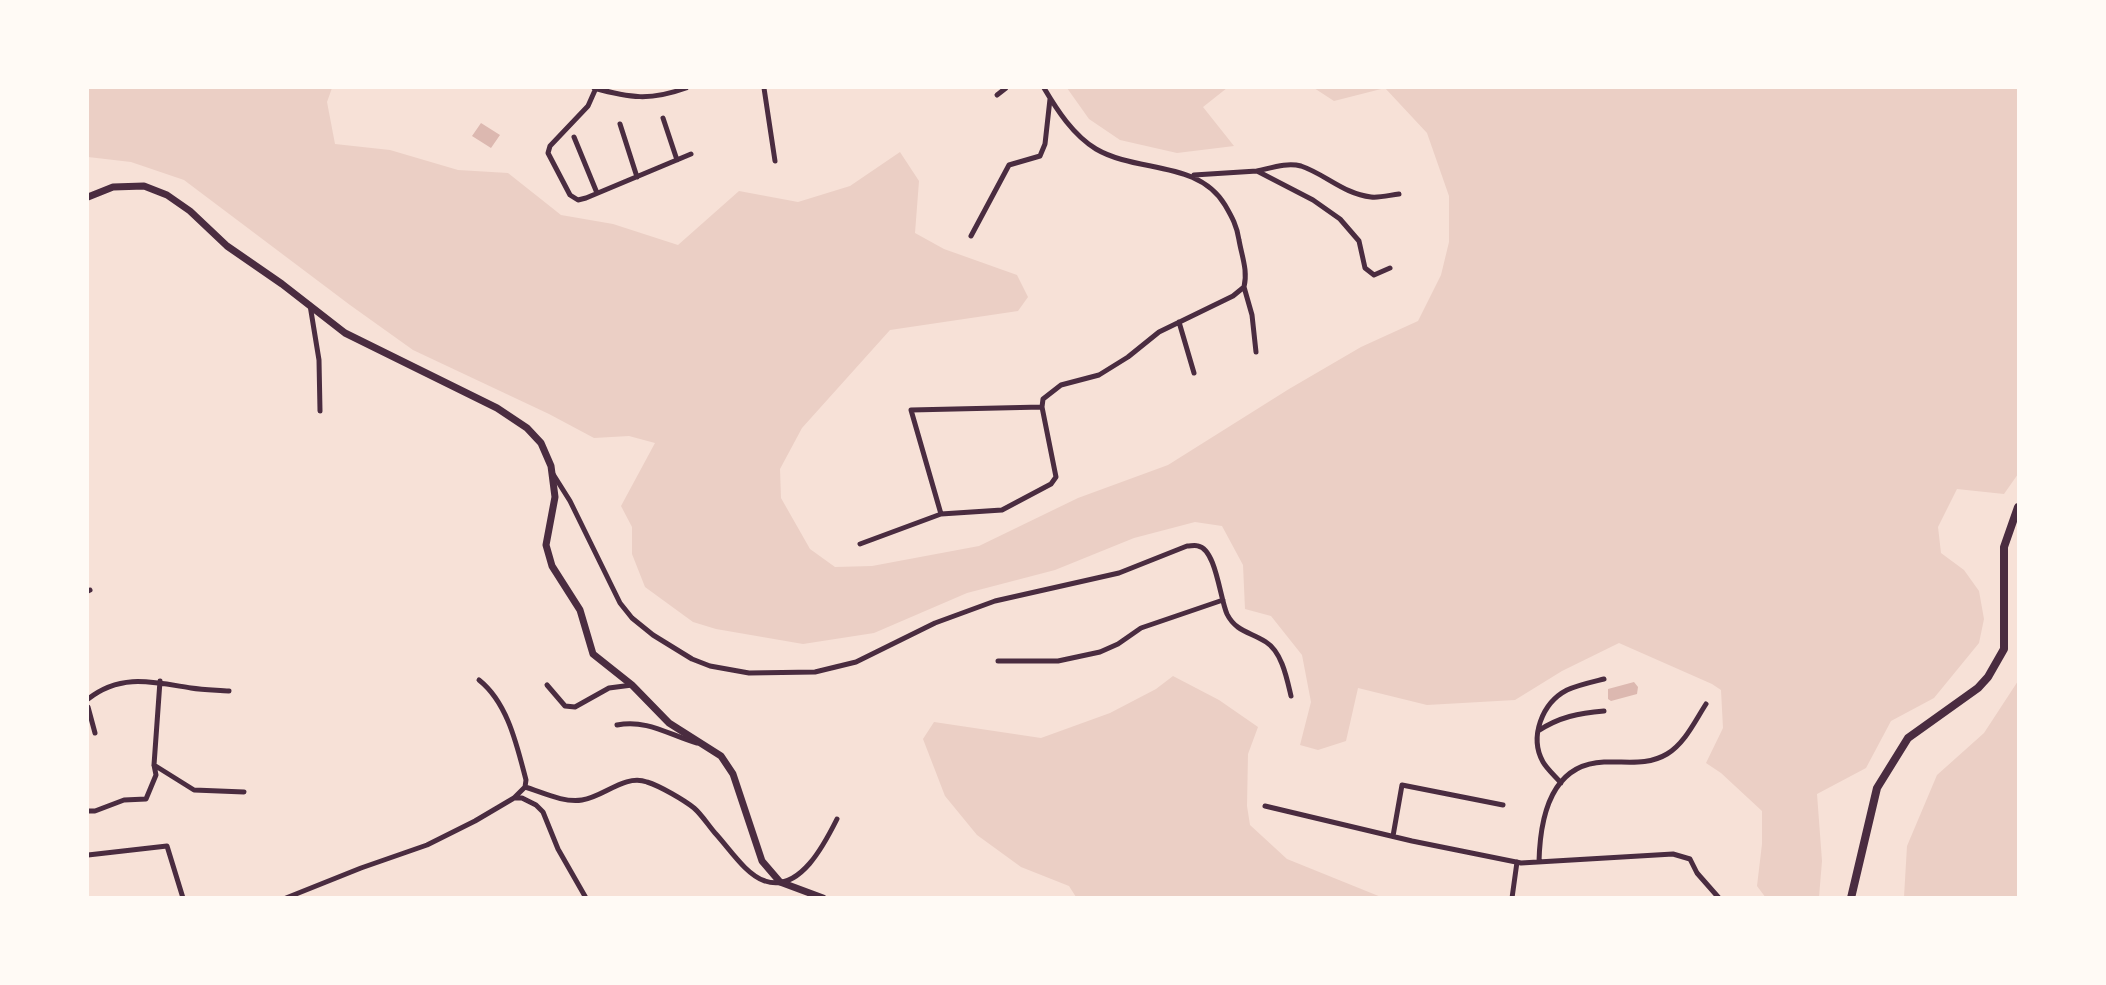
<!DOCTYPE html>
<style>
body{margin:0}
#map{position:relative;width:2106px;height:985px;overflow:hidden;background:#f7e1d7;font-family:Karla,sans-serif}
canvas{display:block}
.frame{position:absolute;inset:0;border:89px solid #fffaf5;pointer-events:none}
</style>
<div id="map">
<canvas width="2106" height="985"></canvas>
<div class="frame"></div>
</div>
<script>
const c = document.querySelector('canvas').getContext('2d');
c.lineJoin = 'round';
function fillPath(path, color) { c.fillStyle = color; c.fill(path, 'evenodd'); }
function trace(path, color, width, dash) { c.strokeStyle = color; c.lineWidth = width; c.lineCap = dash ? 'butt' : 'round'; c.setLineDash(dash || []); c.stroke(path); }
const green = new Path2D(`
 M88,88h244l-5,14 8,42 55,6 68,20 50,3 53,42 52,9 65,21 61,-54 59,11 52,-16 50,-34 19,29 -4,52 29,16 73,26 11,22 -10,14 -128,19 -88,98 -22,41 1,29 29,51 25,18 37,-1 107,-20 99,-48 90,-33 121,-76 72,-42 57,-26 23,-46 8,-33v-46l-22,-63 -42,-45 -51,13 -20,-13h704v386l-14,20 -47,-5 -19,38 3,26 23,17 15,21 5,28 -5,24 -45,55 -43,23 -25,47 -49,26 5,67 -3,36 -53,1 -9,-12 5,-42v-33l-41,-38 -15,-10 17,-35 -2,-38 -9,-6 -93,-41 -57,28 -47,29 -88,5 -69,-17 -12,53 -28,9 -18,-5 11,-43 -9,-47 -31,-39 -26,-7 -2,-44 -21,-39 -27,-4 -61,16 -79,32 -88,23 -93,40 -71,11 -87,-15 -23,-7 -48,-35 -13,-33v-27l-11,-21 34,-63 -26,-7 -35,2 -45,-24 -136,-64 -63,-45 -166,-125 -53,-18 -43,-5z
 M1067,88h160l-24,19 31,39 -57,7 -57,-13 -31,-21z
 M1173,676l46,24 39,27 -10,27 -1,52 3,19 37,34 94,38h-305l-7,-11 -48,-19 -44,-32 -32,-39 -22,-57 11,-17 107,16 69,-25 46,-24z
 M2018,681v216h-114l3,-51 30,-71 47,-42z`);
const water = new Path2D(`
 M481,123l19,12 -9,13 -19,-12z
 M1634,682l4,5 -1,7 -26,7 -3,-2v-10z`);
const minor = new Path2D(`
 M594,88c36,10 56,13 92,0
 M596,88l-8,18 -38,40 -2,7 22,42 8,5 8,-2 105,-44
 M764,88l11,73
 M997,95l9,-7
 M663,118l14,42
 M620,124l17,53
 M574,137l23,56
 M1257,171c14,-3 30,-9 44,-5 24,8 43,28 70,31 9,1 19,-2 28,-3
 M1194,175l63,-4 56,29 27,19 19,22 6,27 9,7 16,-7
 M971,236l38,-71 31,-9 5,-12 5,-45
 M1244,287l8,28 4,37
 M310,305l9,55 1,51
 M1179,322l15,51
 M1042,407l-131,3 30,104 61,-4 49,-26 5,-7 -14,-70 1,-8 18,-14 38,-10 29,-18 31,-25 74,-36 11,-9c4,-16 -2,-30 -5,-47 -2,-14 -7,-23 -14,-35 -27,-45 -88,-32 -129,-56 -23,-14 -39,-39 -52,-61
 M553,474l17,27 50,102 12,15 21,17 39,24 18,7 39,7 66,-1 41,-10 79,-39 60,-22 124,-28 68,-27c4,0 8,-1 11,0 18,3 22,53 29,68 9,18 24,18 39,28 16,10 21,37 25,54
 M860,544l81,-30
 M88,591l2,-1
 M998,661h60l42,-9 18,-8 23,-16 82,-28
 M479,680c29,23 38,66 47,100l-1,7 -11,11
 M547,685l18,21 10,1 34,-19 23,-3
 M88,699c33,-26 65,-17 103,-11 13,2 26,2 38,3
 M88,707l7,26
 M617,725c30,-6 52,10 80,18
 M1538,731c21,-14 41,-18 66,-20
 M154,765l40,25 50,2
 M1561,783c-6,-7 -14,-14 -18,-21 -14,-25 -1,-59 24,-72 11,-5 25,-8 37,-11
 M525,787c17,5 38,16 57,13 22,-3 42,-26 65,-18 13,4 37,18 47,26 8,7 14,17 21,25 14,15 31,42 50,48 35,12 60,-38 72,-62
 M1265,806l147,35 109,22 152,-9 17,5 7,14 22,25
 M88,811h7l29,-11 22,-1 10,-24 -2,-10 6,-84
 M1393,836l9,-51 101,20
 M88,855l79,-9 16,52
 M1539,862c1,-44 11,-98 65,-100 22,-1 43,4 63,-8 18,-11 28,-33 39,-50
 M286,898l75,-30 66,-23 48,-24 39,-23h8l14,7 7,7 15,37 28,49
 M1512,898l5,-36`);
const tertiary = new Path2D(`
 M88,197l25,-10 31,-1 23,9 23,16 37,35 55,38 63,49 152,75 30,20 14,15 10,23 4,31 -9,48 6,21 28,44 13,44 39,31 37,38 52,33 12,18 29,87 18,21 43,16`);
const secondary = new Path2D(`
 M1851,898l26,-110 31,-50 70,-50 10,-11 16,-28v-102l14,-40`);
fillPath(green, '#ebcfc5');
fillPath(water, '#dcb8b0');
trace(minor, '#4a2c40', 5);
trace(tertiary, '#4a2c40', 7);
trace(secondary, '#4a2c40', 8);
</script>
